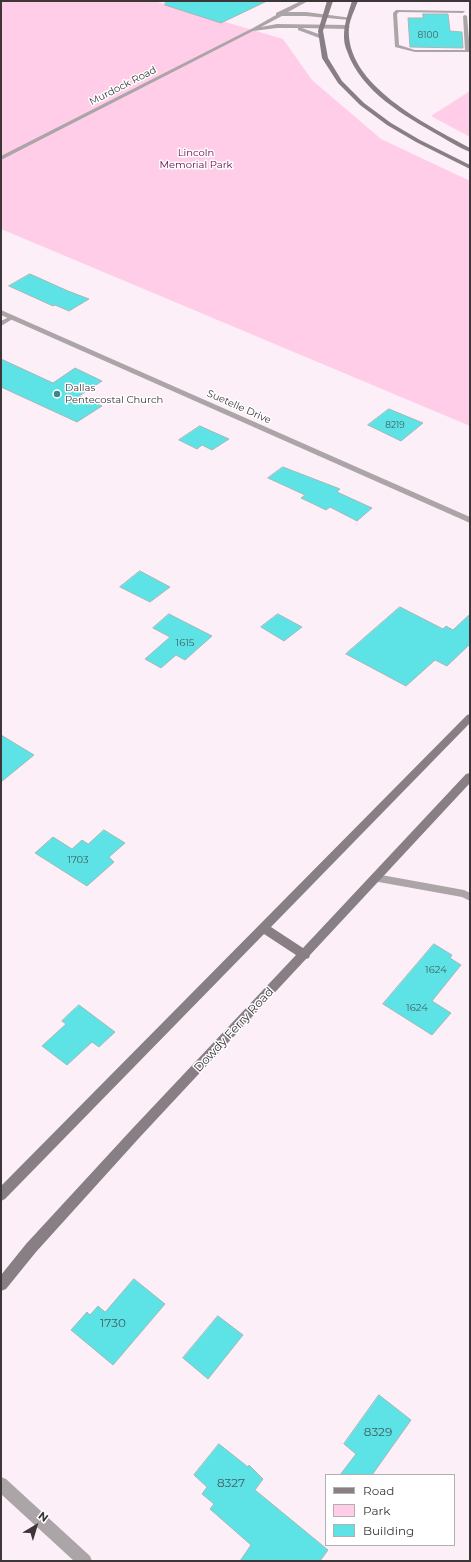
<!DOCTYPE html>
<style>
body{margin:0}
#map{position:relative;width:471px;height:1562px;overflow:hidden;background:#fdeff7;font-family:Montserrat,sans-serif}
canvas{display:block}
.frame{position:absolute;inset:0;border:2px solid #3c3639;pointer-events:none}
.legend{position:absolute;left:325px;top:1474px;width:130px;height:72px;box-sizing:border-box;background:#fff;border:1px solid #b1afb0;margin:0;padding:5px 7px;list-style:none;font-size:12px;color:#3c3639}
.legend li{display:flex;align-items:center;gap:8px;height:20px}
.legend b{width:20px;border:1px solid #b1afb0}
.north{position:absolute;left:16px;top:1506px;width:40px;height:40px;-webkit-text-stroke:3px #fff;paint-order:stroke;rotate:38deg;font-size:11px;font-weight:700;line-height:16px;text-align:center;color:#3c3639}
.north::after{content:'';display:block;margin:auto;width:14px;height:18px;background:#3c3639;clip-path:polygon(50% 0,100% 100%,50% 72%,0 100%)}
</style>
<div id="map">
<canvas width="471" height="1562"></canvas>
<div class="frame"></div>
<ul class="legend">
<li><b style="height:5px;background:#887f84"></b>Road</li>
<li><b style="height:11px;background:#ffcde8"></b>Park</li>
<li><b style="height:11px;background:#5de3e5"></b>Building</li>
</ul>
<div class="north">N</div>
</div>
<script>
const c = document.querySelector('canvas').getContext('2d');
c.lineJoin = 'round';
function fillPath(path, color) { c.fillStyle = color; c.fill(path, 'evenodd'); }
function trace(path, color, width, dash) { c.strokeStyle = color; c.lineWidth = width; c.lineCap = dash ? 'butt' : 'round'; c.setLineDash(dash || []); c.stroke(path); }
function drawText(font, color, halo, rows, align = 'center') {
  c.font = font + ' Montserrat,sans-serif'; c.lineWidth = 3; c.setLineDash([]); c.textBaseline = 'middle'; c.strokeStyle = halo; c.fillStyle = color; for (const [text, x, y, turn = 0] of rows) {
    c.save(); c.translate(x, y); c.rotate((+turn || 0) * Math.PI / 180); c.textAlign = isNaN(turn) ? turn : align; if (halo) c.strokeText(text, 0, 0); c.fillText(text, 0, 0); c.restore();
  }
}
const green = new Path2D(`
 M1,1h153l129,38 29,41 69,59 89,42v245l-469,-197z
 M470,91v46l-39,-21z`);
const building = new Path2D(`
 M166,1h101l-46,22 -56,-18z
 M423,14h25l2,17 12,1 1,16 -53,-1 -2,-29h15z
 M30,274l38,17 21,8 -20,12 -14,-6 -2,1 -44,-20z
 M1,359l52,24 22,-15 27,13 -23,15 23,10 -25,16 -76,-35z
 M389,409l34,14 -22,18 -33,-16z
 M200,426l11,5 18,8 -17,11 -10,-5 -5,4 -18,-9z
 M283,467l57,22 -3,3 35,16 -15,13 -27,-14 -4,3 -25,-12 4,-3 -37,-17z
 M140,571l30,16 -20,15 -30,-15z
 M400,607l43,22 3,-3 7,4 17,-16v30l-23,22 -12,-6 -29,26 -60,-32z
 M169,614l43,22 -27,24 -9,-5 -15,13 -16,-9 25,-22 -17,-9z
 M278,614l24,13 -18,14 -23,-14z
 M1,735l33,20 -33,27z
 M104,830l21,13 -16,14 5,5 -27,24 -52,-33 18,-16 19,12 10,-9 6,4z
 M434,944l18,11 -2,3 11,7 -29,36 19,12 -19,22 -49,-31z
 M79,1005l36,27 -16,15 -7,-5 -25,23 -25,-19 24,-22 -4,-3z
 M134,1279l31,25 -52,61 -42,-35 16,-18 3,3 8,-9 7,6z
 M218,1316l25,19 -35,44 -25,-21z
 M379,1395l32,25 -39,55h-32l16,-21 -12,-10z
 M219,1444l29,23 1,-2 14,14 -8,11 73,60 -8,11h-80l11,-16 -41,-36 4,-5 -12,-10 5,-7 -13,-12z`);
const service = new Path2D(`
 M396,10l69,1 -2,2 -64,-1 -2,2 2,31 16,5h50l-2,-34 2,-1 2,1 3,36h-55l-20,-5 -2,-34z
 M11,316l5,1 -15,9v-5z
 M376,874l88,16 6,3v8l-8,-4 -89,-16 -2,-3 2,-3z`);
const minor = new Path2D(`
 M301,1h7l-20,11h18l46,6 -3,2 -43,-4h-24l-21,11 16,-3 70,1 3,2 -3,2 -45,-1 22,8v2l-2,1 -24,-9v-2h-21l-24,3 -252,129v-4l252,-128 23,-13v-2z
 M1,310l469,207v6l-469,-208z
 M1,1477l5,2 84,77 2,5h-18l-73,-67z`);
const secondary = new Path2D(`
 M327,1h6l-10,30 5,27 14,23 22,22 27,20 29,17 50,25v4l-54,-27 -29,-17 -27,-20 -22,-22 -16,-25 -4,-27z
 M352,1h6c-3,8 -8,18 -9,26 -5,58 79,98 121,121v4c-10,-4 -20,-10 -30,-16 -35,-20 -79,-44 -93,-85 -7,-17 0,-34 5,-50z
 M470,714v9l-199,204 32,21 163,-174 4,-1v10l-160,172 -1,3 -3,1 -166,178 -104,115 -30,37 -5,2v-16l25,-31 106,-115 164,-174 -32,-21 -259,265 -4,2v-15l466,-471z`);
const markers = [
 [57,394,4,"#3e8688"]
];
const farNumbernames = [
 ["8100",428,35],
 ["8219",395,425]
];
const farStreetnames = [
 ["Murdock Road",123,86,-27],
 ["Suetelle Drive",239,407,24]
];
const farParknames = [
 ["Lincoln",196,153],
 ["Memorial Park",196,165]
];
const farPoinames = [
 ["Dallas",65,388],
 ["Pentecostal Church",65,400]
];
const numberNames = [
 ["1615",185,643],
 ["1703",78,860],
 ["1624",436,970],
 ["1624",417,1008]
];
const streetNames = [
 ["Dowdy Ferry Road",234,1030,-47]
];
const nearNumbernames = [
 ["1730",113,1323],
 ["8329",378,1432],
 ["8327",231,1483]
];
fillPath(green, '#ffcde8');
fillPath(building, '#5de3e5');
trace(building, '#a6b7b7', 1);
fillPath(service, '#aba5a8');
fillPath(minor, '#aba5a8');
fillPath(secondary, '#887f84');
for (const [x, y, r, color] of markers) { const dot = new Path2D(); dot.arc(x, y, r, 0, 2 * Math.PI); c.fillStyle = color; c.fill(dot); trace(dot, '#fff', 1.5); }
drawText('9px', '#446164', null, farNumbernames);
drawText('10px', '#3c3639', '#fff', farStreetnames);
drawText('10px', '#69044d', '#fff', farParknames);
drawText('10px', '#3c3639', '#fff', farPoinames, 'left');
drawText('10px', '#446164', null, numberNames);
drawText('12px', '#3c3639', '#fff', streetNames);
drawText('12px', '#446164', null, nearNumbernames);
</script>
